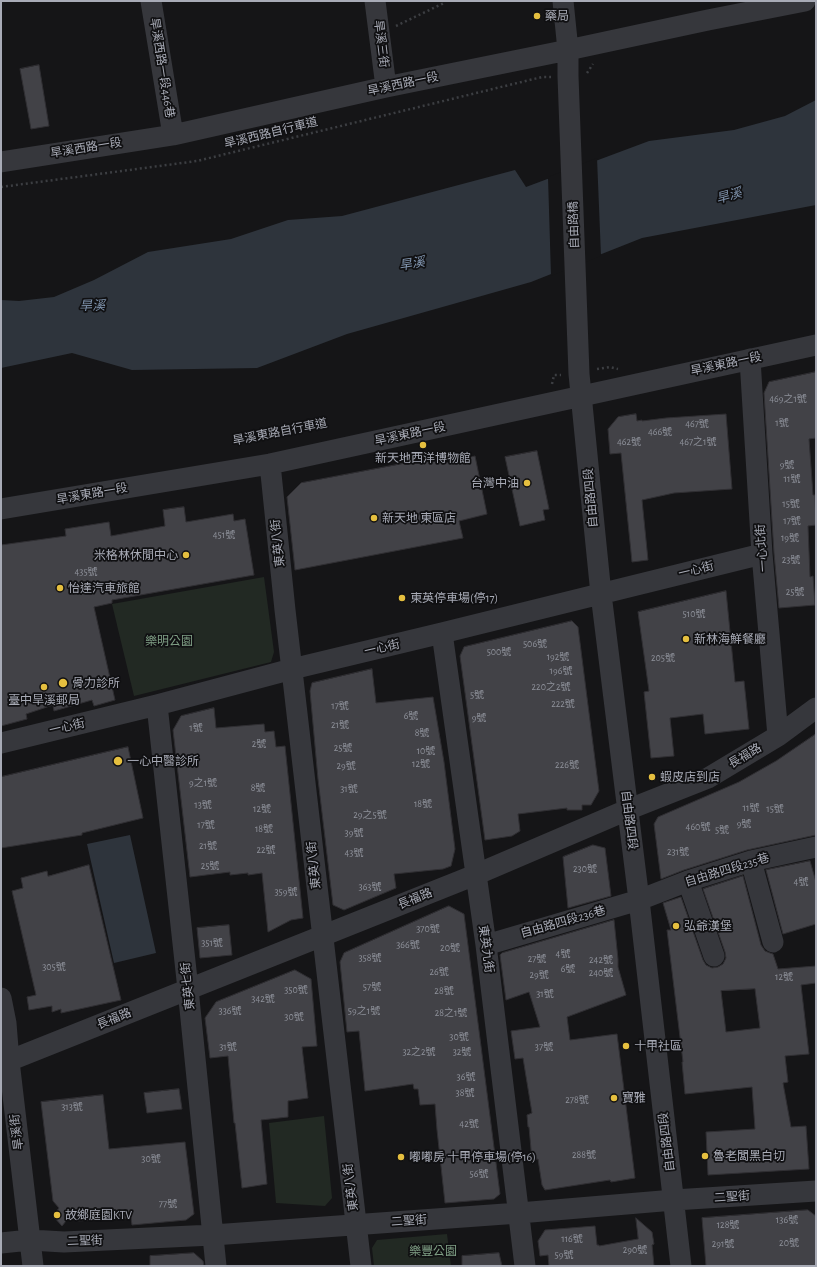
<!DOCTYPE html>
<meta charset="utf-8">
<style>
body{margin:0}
#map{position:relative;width:817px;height:1267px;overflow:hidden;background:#151517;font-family:"Alegreya Sans",sans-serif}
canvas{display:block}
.frame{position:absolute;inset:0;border:2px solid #a8abb6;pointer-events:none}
</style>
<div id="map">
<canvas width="817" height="1267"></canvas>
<div class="frame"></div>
</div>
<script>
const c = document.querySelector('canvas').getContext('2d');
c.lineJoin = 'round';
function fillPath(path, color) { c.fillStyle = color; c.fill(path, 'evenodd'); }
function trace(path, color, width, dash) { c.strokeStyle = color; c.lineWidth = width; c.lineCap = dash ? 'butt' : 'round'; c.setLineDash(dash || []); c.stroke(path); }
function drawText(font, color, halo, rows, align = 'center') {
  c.font = font + ' "Alegreya Sans","Noto Sans TC",sans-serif'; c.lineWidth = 3.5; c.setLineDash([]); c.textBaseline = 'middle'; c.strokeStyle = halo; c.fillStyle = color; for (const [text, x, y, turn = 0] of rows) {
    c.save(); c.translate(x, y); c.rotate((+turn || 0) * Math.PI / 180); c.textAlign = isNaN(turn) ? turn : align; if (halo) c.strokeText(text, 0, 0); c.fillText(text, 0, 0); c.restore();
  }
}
const green = new Path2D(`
 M264,577l10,75 -3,10 -137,34 -22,-92z
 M324,1116l8,82 -7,8 -49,-3 -7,-80z
 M447,1234l4,32h-77l-2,-18 5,-8z`);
const water = new Path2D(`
 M816,100v105l-174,33 -111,44 -184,52 -90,34 -125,2 -60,-17 -71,15v-68l18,1 35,-4 40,-17 54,-28 83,-13 57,-19 54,-4 173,-46 11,17 123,-46 85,-11 51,-14z
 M130,835l26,118 -42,10 -27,-119z`);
const pier = new Path2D(`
 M597,158l4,98 -50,20 -3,-99z`);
const building = new Path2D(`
 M39,65l10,61 -18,3 -11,-60z
 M816,372v66l-7,1 4,56h2l1,30 -8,1 2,51 3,-1 2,29 -36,3 -5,-55 -10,-160 5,-11z
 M636,414l1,7 5,-1v1l24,-3 60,-4 6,75 -58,4 -32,7 6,60 -16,2 -11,-109 -11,1 -2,-25 10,-12z
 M537,451l12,58 -6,1 2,10 -25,6 -15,-69z
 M444,456l2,7 29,-7 12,58 -28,7 4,17 -168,32 -8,-73 14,-14z
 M184,507l2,15 47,-8 1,7 11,-2 9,56 -142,25v3l-18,4 21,93 -21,6 -2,-6 -38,11 -1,-6 -27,9 1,5 -26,7v-181l65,-9 -1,-7 44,-7 2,14 54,-10 -2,-16z
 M726,591l9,91 9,-1 5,48 -44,5 -2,-20 -33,4 4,38 -23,2 -7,-66 5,-1 -11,-79z
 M572,621l6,6 21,164 -8,14h-9v5h-15v-2l-49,6 2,17 -8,5 -27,4 -25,-184 4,-9z
 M372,669l4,34 57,-6 11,65 11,87 -4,17 -8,3 -49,5 2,14 -52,22 -11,-5 -15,-126 -8,-88 2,-8z
 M214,708l2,20 48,-4 1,8 9,-1 2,16 9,-1 18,172 -12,2 -23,12 -6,-59 -14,2v-2l-18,2v-3l-40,5 -17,-147 8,-14z
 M816,734v101l-69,15 -63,20 -23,9 -7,-55 4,-7 81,-35 37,-21z
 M128,747l15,71 -61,15v2l-81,13v-71z
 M593,845l12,3 6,48 -43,12 -5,-51z
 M810,861l6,21v42l-33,10 -17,-64z
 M89,865l32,135 -60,13v-4l-9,3v-6l-23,4 -2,-13 9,-2 -24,-104 11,-3 -2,-10 26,-7 1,5z
 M743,876l18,69 4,6 5,2 3,1 5,15 38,-3v17l-15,2 8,69 -24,2 3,26 -5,1 8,44 15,-1 3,43 -101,6 -2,-43 49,-3 -3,-42 -67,7 -3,-32h1l-16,-132h4l-8,-27 18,-6 22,63 3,5 6,3 6,-1 5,-3 3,-6 -1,-6 -22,-63zM755,989l5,39 -34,4 -5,-41z
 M449,906l15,8 36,280 -6,5 -49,4 -8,-73 -2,-26 -15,1 -2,-16h-4l-1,-5 -48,7 -6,-60 -12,1 -7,-70 4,-9z
 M614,920l4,39v8l8,28 -59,22 3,23 47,-6 18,144 -24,4 -1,-2 -65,10 -3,-5 -4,-26 -6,1 -3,-33h-1l-1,-12 5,-2 -9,-55 -8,1 -4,-28 29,-4 -11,-35 -23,8 -6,-45 2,-2z
 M229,925l3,30 -32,3 -3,-30z
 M295,970l16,9 6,67 -15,1 6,51 -20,3v16l-27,3 6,64 -25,4 -7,-65h-1l-6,-67 -18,2 -5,-40 11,-16z
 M179,1089l3,20 -35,4 -3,-20z
 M103,1095l6,54 76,-7 9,72 -8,6 -54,5 -1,-7 -55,3 -6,-5 -8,10 -9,-10 6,-8 -6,-7 -12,-99z
 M808,1210l8,6v50h-110l-4,-48z
 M636,1218l16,14 2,12 -2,1 2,21h-105l-1,-11 -8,1 -2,-15 7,-11 50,-4 2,19h2v1l39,-7z
 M194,1253l9,8 1,5h-54v-10z
 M499,1253l3,13h-40v-10z`);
const path = new Path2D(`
 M396,26l48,-23
 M587,73l6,-9
 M1,187l196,-26 345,-84h9
 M597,369l13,-2 8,2
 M552,384l2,-9h7`);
const minor = new Path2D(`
 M151,1l22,134
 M375,1l11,86
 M563,1l5,49v26l11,298 11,111 11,109 38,306 42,366
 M1,162l172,-27 213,-48 182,-37 140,-30 97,-19
 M750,359l12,195 16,182
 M270,464l15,146 76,656
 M1,509l269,-45 546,-119
 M442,633l44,312 39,321
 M157,705l31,284 28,277
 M1,743l156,-38 135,-36 150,-36 320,-79
 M751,861l22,81
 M688,881l26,75
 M486,945l153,-45 49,-19 63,-20 65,-14
 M1,998l5,25 3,38 24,205
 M1,1064l474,-189 152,-65 81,-32 70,-42 38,-28
 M1,1243l29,-3 34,2 149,-7 306,-22 155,-13 142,-9`);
const markers = [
 [537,16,4,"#e5bf3f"],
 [423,445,4,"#e5bf3f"],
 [527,483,4,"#e5bf3f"],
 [374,518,4,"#e5bf3f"],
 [186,555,4,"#e5bf3f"],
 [60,588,4,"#e5bf3f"],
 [402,598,4,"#e5bf3f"],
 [686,639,4,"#e5bf3f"],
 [63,683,5,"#e5bf3f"],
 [44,687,4,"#e5bf3f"],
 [118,761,5,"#e5bf3f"],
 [652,777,4,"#e5bf3f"],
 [676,926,4,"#e5bf3f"],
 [626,1046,4,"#e5bf3f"],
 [614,1098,4,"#e5bf3f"],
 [705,1156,4,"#e5bf3f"],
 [401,1157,4,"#e5bf3f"],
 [57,1215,4,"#e5bf3f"]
];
const numberNames = [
 ["469之1號",788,399],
 ["1號",782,423],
 ["467號",697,424],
 ["466號",660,432],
 ["462號",629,442],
 ["467之1號",698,442],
 ["9號",787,465],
 ["11號",792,479],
 ["15號",791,504],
 ["17號",792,521],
 ["451號",224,535],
 ["19號",790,538],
 ["23號",791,560],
 ["435號",86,572],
 ["25號",795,592],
 ["510號",694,614],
 ["506號",535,644],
 ["500號",499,652],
 ["192號",558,657],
 ["205號",663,658],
 ["196號",561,671],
 ["220之2號",551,687],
 ["5號",477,695],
 ["222號",563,704],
 ["17號",340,706],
 ["6號",411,716],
 ["9號",479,718],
 ["21號",340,725],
 ["1號",196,728],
 ["8號",422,733],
 ["2號",259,744],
 ["25號",343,748],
 ["10號",426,751],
 ["12號",421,764],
 ["226號",567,765],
 ["29號",346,766],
 ["9之1號",203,783],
 ["8號",258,788],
 ["31號",349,789],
 ["18號",423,804],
 ["13號",203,805],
 ["11號",751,808],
 ["12號",262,809],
 ["15號",775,809],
 ["29之5號",370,815],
 ["9號",744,824],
 ["17號",206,825],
 ["460號",698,827],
 ["18號",264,829],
 ["5號",722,830],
 ["39號",354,833],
 ["21號",208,846],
 ["22號",266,850],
 ["231號",678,852],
 ["43號",354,853],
 ["25號",210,866],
 ["230號",585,869],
 ["4號",801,882],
 ["363號",370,887],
 ["359號",286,892],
 ["370號",428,929],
 ["351號",212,943],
 ["366號",408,945],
 ["20號",450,948],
 ["4號",563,954],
 ["358號",370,958],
 ["27號",537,959],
 ["242號",601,960],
 ["305號",54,967],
 ["6號",568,969],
 ["26號",439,972],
 ["240號",601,973],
 ["29號",539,975],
 ["12號",784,977],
 ["57號",372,987],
 ["350號",296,990],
 ["28號",444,991],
 ["31號",545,994],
 ["342號",263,999],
 ["336號",230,1011],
 ["59之1號",364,1011],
 ["28之1號",451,1013],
 ["30號",294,1017],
 ["30號",459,1037],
 ["31號",228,1047],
 ["37號",544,1047],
 ["32之2號",419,1052],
 ["32號",462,1052],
 ["36號",466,1077],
 ["38號",465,1093],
 ["278號",577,1100],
 ["313號",72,1107],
 ["42號",469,1124],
 ["288號",584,1155],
 ["30號",151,1159],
 ["56號",479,1174],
 ["77號",168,1204],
 ["136號",787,1220],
 ["128號",728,1225],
 ["116號",572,1239],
 ["20號",789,1243],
 ["291號",723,1244],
 ["290號",635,1250],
 ["59號",564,1255]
];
const poiNames = [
 ["藥局",545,16],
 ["新天地西洋博物館",423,458,"center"],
 ["台灣中油",519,483,"right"],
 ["新天地 東區店",382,518],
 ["米格林休閒中心",178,555,"right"],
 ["怡達汽車旅館",68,588],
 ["東英停車場(停17)",410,598],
 ["新林海鮮餐廳",694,639],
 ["骨力診所",72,683],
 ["臺中旱溪郵局",44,700,"center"],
 ["一心中醫診所",127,761],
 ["蝦皮店到店",660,777],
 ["弘爺漢堡",684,926],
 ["十甲社區",634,1046],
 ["寶雅",622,1098],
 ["魯老闆黑白切",713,1156],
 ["嘟嘟房 十甲停車場(停16)",409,1157],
 ["故鄉庭園KTV",65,1215]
];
const streetNames = [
 ["旱溪三街",381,44,83],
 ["旱溪西路一段446巷",162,68,81],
 ["旱溪西路一段",403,84,-12],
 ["旱溪西路自行車道",271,133,-14],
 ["旱溪西路一段",86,148,-9],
 ["自由路橋",574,225,-92],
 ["旱溪東路一段",726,364,-12],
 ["旱溪東路自行車道",280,432,-11],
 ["旱溪東路一段",410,434,-12],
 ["旱溪東路一段",92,494,-10],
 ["自由路四段",591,498,-95],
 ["東英八街",278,543,-96],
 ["一心北街",762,548,-94],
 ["一心街",696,570,-14],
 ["一心街",382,648,-13],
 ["一心街",67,727,-13],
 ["長福路",745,756,-31],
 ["自由路四段",629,820,83],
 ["東英八街",314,865,-96],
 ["自由路四段235巷",727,870,-17],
 ["長福路",415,899,-22],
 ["自由路四段236巷",563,922,-16],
 ["東英九街",486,949,82],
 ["東英七街",188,986,-96],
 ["長福路",114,1019,-22],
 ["旱溪街",17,1132,-97],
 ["自由路四段",667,1142,-97],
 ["東英八街",351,1187,-97],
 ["二聖街",732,1197,-4],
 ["二聖街",409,1221,-4],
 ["二聖街",85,1241,-2]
];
const parkNames = [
 ["樂明公園",169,641],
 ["樂豐公園",433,1251]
];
const waterNames = [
 ["旱溪",729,196,-15],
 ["旱溪",412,264,-9],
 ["旱溪",92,306,-2]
];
fillPath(green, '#222923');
fillPath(water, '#2e343c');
fillPath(pier, '#151517');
fillPath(building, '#424247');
trace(building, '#302f33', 1);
trace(path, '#3c3e42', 2.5, [2, 3]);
trace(minor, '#36373c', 21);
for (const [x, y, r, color] of markers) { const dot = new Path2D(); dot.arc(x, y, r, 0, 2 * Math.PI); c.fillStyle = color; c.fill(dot); trace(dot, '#101012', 1.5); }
drawText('10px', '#8e919a', null, numberNames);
drawText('12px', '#a8abb6', '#101012', poiNames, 'left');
drawText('12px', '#a8abb6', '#101012', streetNames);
drawText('12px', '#80a086', '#101012', parkNames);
drawText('italic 13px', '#8195af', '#101012', waterNames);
</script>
